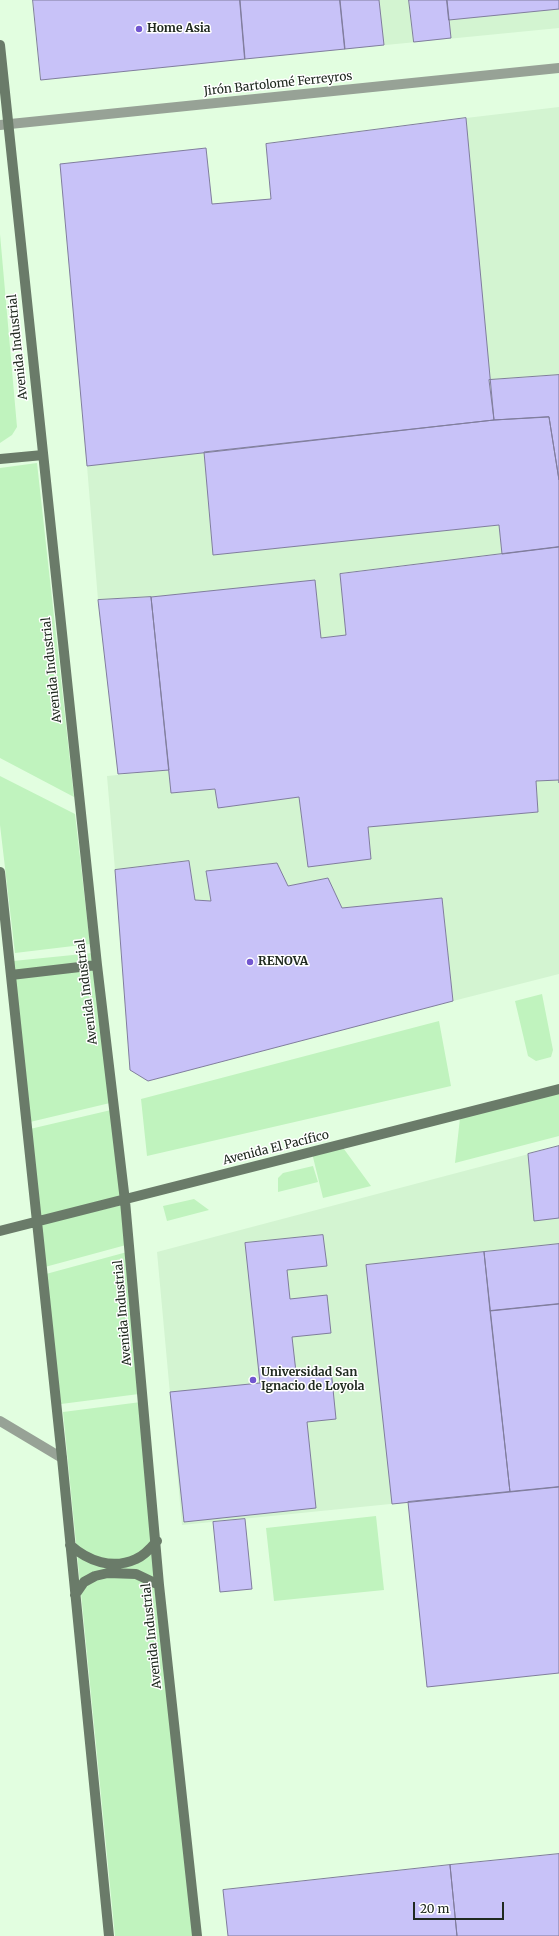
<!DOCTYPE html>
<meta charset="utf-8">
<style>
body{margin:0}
#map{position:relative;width:559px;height:1936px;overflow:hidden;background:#e2fee0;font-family:Merriweather,serif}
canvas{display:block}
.scale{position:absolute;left:413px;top:1902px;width:91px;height:18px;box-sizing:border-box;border:2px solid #202a20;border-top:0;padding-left:5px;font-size:12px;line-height:14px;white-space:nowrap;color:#202a20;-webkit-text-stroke:3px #fff;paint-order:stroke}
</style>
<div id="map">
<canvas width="559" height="1936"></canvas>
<div class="scale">20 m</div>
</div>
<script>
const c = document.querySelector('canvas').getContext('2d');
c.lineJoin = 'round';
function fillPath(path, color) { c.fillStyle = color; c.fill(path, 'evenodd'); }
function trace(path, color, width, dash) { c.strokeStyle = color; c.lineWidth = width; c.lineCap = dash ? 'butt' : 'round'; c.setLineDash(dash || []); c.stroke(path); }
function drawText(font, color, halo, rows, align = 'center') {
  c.font = font + ' Merriweather,serif'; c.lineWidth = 3; c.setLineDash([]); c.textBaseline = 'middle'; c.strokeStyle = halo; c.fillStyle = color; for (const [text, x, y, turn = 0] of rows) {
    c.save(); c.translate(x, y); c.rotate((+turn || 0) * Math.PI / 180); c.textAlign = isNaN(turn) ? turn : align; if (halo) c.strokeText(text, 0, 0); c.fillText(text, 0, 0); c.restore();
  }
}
const built = new Path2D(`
 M340,0h219v28l-214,21z
 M559,107v268l-70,5 -23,-262z
 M204,452l9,103 286,-30 3,29 -162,19 6,62 -25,3 -6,-57 -164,16 -53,3 -11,-134z
 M169,770l2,23 44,-4 4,19 80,-11 9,70 63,-8 -3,-32 170,-15 -2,-31 23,-1v194l-106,27 -11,-103 -100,10 -14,-30 -40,8 -12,-23 -70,8 5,30 -16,-1 -6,-39 -74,9 -8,-94z
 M559,1146v341l-377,38 -25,-273z`);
const green = new Path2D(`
 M0,234l17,193 -5,8 -12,8z
 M37,463l37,334 -74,-39v-290z
 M0,776l75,38 15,130 -75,9 -15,-128z
 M93,953l17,150 -80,19 -17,-161z
 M542,994l11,56 -2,7 -15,4 -8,-5 -13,-55z
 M439,1021l12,65 -304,70 -6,-57z
 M559,1092v44l-104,27 5,-45z
 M111,1110l11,88 -83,20 -9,-89z
 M341,1145l30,41 -48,12 -11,-45z
 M313,1166l5,16 -40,10v-14l5,-5z
 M194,1199l15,11 -42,11 -4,-15z
 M122,1205l4,40 -81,22 -4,-43z
 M127,1252l12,142 -78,10 -15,-130z
 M141,1402l54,534h-80l-52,-524z
 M376,1516l8,74 -110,11 -8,-73z`);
const building = new Path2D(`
 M33,0h207l5,59 -204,21z
 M240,0h100l5,49 -100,10z
 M340,0h39l5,45 -39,4z
 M409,0h38l4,38 -37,4z
 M447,0h112v9l-110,11z
 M466,118l28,302 -407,46 -27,-302 146,-16 6,56 59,-5 -5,-55z
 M559,375v105l-10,-63 -55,3 -5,-40z
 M549,417l10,63v67l-57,7 -3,-29 -286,30 -9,-103 290,-32z
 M559,547v236v-3l-23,1 2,31 -170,15 3,32 -63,8 -9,-70 -81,11 -3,-19 -44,4 -20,-196 164,-17 6,58 25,-3 -6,-61z
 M151,597l18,173 -51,4 -20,-174z
 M189,861l6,39 16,1 -5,-30 71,-8 11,23 40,-8 14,30 100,-10 11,103 -305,80 -18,-11 -15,-200z
 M559,1146v72l-25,3 -6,-67z
 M323,1235l4,31 -40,4 3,29 37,-4 4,38 -39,4 4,35 35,-3 5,50 -29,3 9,86 -132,14 -14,-130 90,-9 -15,-140z
 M559,1244v60l-69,7 -6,-59z
 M484,1252l26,240 -118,12 -26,-239z
 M559,1304v183l-49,5 -20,-181z
 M559,1487v186l-132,14 -19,-185z
 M245,1519l7,70 -32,3 -7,-70z
 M559,1854v82h-102l-7,-71z
 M450,1865l7,71h-229l-5,-46z`);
const lane = new Path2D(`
 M0,1421l62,37`);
const street = new Path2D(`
 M0,125l559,-57`);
const secondary = new Path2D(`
 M0,45l97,920 28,236 34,384 38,351
 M0,459l43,-4
 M0,872l62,586 47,478
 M11,975l86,-10
 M0,1231l559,-142
 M70,1545c18,16 42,25 66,14 8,-3 15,-11 21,-18
 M75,1595l9,-13 11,-6 13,-3 28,1 23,11`);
const markers = [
 [139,29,4,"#7256d0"],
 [250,962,4,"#7256d0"],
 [253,1380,4,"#7256d0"]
];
const poiNames = [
 ["Home Asia",147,29],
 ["RENOVA",258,962],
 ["Universidad San",261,1373],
 ["Ignacio de Loyola",261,1387]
];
const streetNames = [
 ["Jirón Bartolomé Ferreyros",278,84,-6],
 ["Avenida Industrial",18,347,-96],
 ["Avenida Industrial",52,670,-96],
 ["Avenida Industrial",87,992,-97],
 ["Avenida El Pacífico",276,1148,-14],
 ["Avenida Industrial",123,1313,-95],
 ["Avenida Industrial",152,1636,-96]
];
fillPath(built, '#d3f4d1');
fillPath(green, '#c0f3be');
fillPath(building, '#c8c2f8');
trace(building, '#807d9d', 1);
trace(lane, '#97a296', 10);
trace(street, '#97a296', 10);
trace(secondary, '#6a7b69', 10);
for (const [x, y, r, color] of markers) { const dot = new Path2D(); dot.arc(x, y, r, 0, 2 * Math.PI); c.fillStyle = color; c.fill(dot); trace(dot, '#fff', 1.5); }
drawText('bold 12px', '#202a20', '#fff', poiNames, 'left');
drawText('12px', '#202a20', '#fff', streetNames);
</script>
